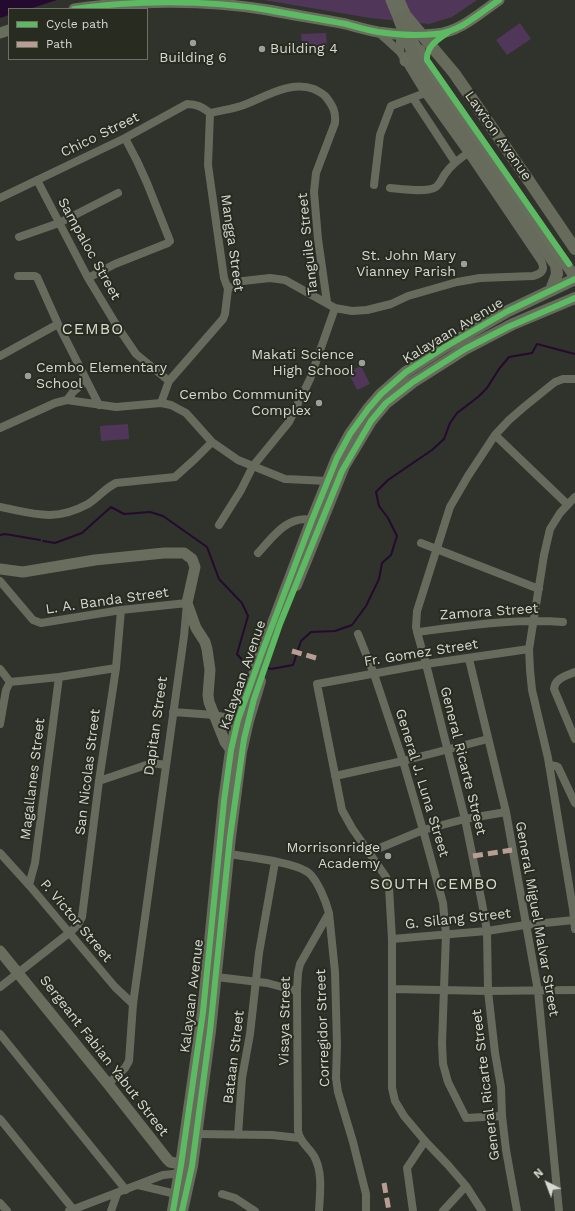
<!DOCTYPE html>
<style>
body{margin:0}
#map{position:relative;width:575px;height:1211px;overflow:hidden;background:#30322c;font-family:"Work Sans",sans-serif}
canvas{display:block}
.legend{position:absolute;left:8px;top:8px;width:140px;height:52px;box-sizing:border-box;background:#282b20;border:1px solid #6e7067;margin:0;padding:5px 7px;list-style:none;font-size:12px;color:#d6d8d1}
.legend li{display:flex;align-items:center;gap:8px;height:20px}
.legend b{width:20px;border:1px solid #6e7067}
.north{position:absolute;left:527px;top:1163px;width:40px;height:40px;-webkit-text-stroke:3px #282b20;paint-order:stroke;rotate:318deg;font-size:11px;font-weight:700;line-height:16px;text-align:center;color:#d6d8d1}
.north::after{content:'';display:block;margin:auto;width:14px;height:18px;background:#d6d8d1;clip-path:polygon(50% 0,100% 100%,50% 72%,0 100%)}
</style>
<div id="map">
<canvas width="575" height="1211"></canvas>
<ul class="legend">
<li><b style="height:5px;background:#5cba63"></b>Cycle path</li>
<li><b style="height:5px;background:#b99d93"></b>Path</li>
</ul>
<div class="north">N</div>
</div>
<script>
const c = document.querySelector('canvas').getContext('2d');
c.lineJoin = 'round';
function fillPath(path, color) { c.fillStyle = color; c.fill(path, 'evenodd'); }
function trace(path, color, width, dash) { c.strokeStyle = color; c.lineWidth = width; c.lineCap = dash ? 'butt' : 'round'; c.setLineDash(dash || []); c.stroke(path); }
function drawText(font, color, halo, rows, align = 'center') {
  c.font = font + ' "Work Sans",sans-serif'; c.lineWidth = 4; c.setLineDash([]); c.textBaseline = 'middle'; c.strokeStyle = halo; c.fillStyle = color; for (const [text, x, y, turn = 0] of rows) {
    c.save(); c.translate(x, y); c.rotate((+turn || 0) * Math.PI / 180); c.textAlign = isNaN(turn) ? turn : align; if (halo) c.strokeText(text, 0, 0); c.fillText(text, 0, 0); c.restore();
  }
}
const green = new Path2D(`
 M264,0h213l-25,17 -23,7 -59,-6z
 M520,23l11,16 -24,16 -11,-15z
 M326,33l1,15 -25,1 -1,-15z
 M361,366l9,18 -13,6 -9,-18z
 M128,424l1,15 -28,2 -1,-15z`);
const water = new Path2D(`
 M0,0h57l-28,9h-20v6l-9,3z`);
const stream = new Path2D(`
 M0,535l5,-1 35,6
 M43,541l12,2 27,-10 29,-26 13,7 26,-2 13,4 44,31 12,32 23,24 6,13 -11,38 5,6 12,4
 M262,666l9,3 22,-4 8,-24 10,-9 24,-1 17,-6 14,-19 13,-27 3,-16 9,-8 6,-19 -9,-18 -9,-12 -3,-14 12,-12 44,-30 12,-11 6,-16 7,-10 21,-16 9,-9 12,-19 10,-12 23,-4 5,-9 38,10`);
const street = new Path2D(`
 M400,34v18
 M413,98l42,64
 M210,113c10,-2 21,-4 31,-7 23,-8 47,-26 73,-17 5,3 9,4 12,8 7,9 10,15 9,26l-19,50 -2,19 4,47 9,63
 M37,180l51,98 29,48 19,28 33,27
 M374,185l6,-50 11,-29 34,-13
 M390,188c11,1 37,5 46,-1 5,-4 6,-9 9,-13 6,-9 14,-15 23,-21
 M0,198l125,-60 62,-34c10,0 15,3 23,9
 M19,237l40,-14 59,-30
 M18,276h17l2,1 21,47 41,81
 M88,278l27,-14 53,-21 2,-2 -23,-58 -10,-22 -12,-23
 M228,289l15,-8 27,-3 15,2 50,28 17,3 15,-1 24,-6 17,-8 49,-14 23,-4 53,-2c8,-2 13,-6 8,-15l-73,-108 -43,-60 -25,-41 -22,-20
 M0,356l58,-32
 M67,400l6,-8 13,-11
 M161,403l8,-22 54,-62 2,-5 3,-25 -4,-11 -16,-113 2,-52
 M0,428l55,-25 12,-3 49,7 45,-4 10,2 15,8 26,29 26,18 47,19 43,2
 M495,435l72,69
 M575,497l-15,16 -10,16 -6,26 -15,94 1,21 2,20 16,68 25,151 2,20
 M0,507c35,7 55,15 88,-3 10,-6 17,-16 28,-21l59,-6 20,-18 17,-17
 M219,525l22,-35 12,-24 36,-44 21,-43 25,-71
 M421,543l118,46
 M258,553c15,-16 29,-38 54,-33
 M0,581l33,39 8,3 80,-13 66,-7 -3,33 -51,368 -4,57 -4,7 -17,16
 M417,632c48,-6 98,-14 146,-10
 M358,634l16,40 29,87 20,69 20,73 3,31 -4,109 1,21 5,18 18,36 36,-2
 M469,659l37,153 32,179 21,220
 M0,669l10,13
 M575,672c-9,4 -20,6 -21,17l21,50
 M10,682l49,-5 57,-9
 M173,712l41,3 24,5
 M0,724l6,-34 4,-8
 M549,765l7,1 2,1 17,36
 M335,776l68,-15 85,-22
 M99,781l53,-18 14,2
 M370,852l53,-22 42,-11 41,-7
 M0,853l29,32 86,102 18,17
 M229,854c17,3 69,8 81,20 8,8 16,27 19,39l-29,51 -2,9 -1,18 1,140c2,12 10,15 16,25 9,16 6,37 5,55
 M29,885l6,-22 24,-186
 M329,913l6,59 2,73 -1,33 2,14 15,50 13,52v17
 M392,939l95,-8 38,-6 49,-5
 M216,977l51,6 30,8
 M0,987l69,-54 8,-7 5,-9 17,-136 17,-113 5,-58
 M392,989l96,2 87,-1
 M0,1034l126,156
 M0,1119l73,90
 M196,1134l76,1 27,3
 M238,1135l4,-57 8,-44 9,-81 16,-91
 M138,1185l38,9
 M222,1194l13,4 20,13
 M0,1203l7,8
 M69,1211l94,-36 20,-2
 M111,1211l6,-17
 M413,1211l-6,-43 18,-27
 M443,1211l23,-25
 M482,1211l-16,-25 -18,-21 -23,-24 -21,-25 -9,-15 -3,-13v-149l-3,-52 -3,-10 -34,-49 -10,-18 -25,-126 109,-20 103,-15
 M517,1211l-11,-61 -4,-34 -1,-29 -6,-34 -7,-62 -1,-60 -5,-28 -17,-84 -39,-155 -9,-32 -1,-5 1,-16 33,-104 18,-31 27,-41 14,-15 15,-13 31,-25 8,-3h12`);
const secondary = new Path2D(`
 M391,0l8,19
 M399,0l7,16
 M74,9c61,-9 133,-9 194,1 26,5 52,9 78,14 11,3 21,6 32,8 19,3 39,4 58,2 24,-2 44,-21 63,-34
 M0,33l9,-3
 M405,61l8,-9 7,-2
 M0,569l23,3 72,-12 69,-7h20l8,6 3,8 -8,36 9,25 9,14 2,7 3,21 -2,25 1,7 16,40 6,8 6,1
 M0,951l108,133 59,75 3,3 20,4`);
const primary = new Path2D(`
 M529,181l46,68
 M506,196l50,69 1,9 -6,16
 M296,585l48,-119 27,-45 15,-18 27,-21 52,-33 48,-25 62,-26
 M173,1211l8,-46 22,-153 21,-211 7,-51 7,-30 23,-65 51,-135 25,-62 13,-24 18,-25 13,-15 25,-22 39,-25 63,-36 67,-32
 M182,1211l10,-45 18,-135 20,-194 11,-85 7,-31 12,-40`);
const secondaryBridge = new Path2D(`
 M411,39l14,23 150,215`);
const primaryBridge = new Path2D(`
 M406,16l48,57 75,108
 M399,19l23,57 84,120`);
const quiet = new Path2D(`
 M292,651l24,7
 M473,856l39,-6
 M384,1183l5,28`);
const cycleway = new Path2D(`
 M74,9c61,-9 133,-9 194,1 26,5 52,9 78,14 11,3 21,6 32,8 19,3 39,4 58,2 24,-2 44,-21 63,-34
 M447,33c-10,7 -21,14 -20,27l142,204
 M173,1211l8,-46 22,-153 21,-211 7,-51 7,-30 23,-65 51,-135 25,-62 13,-24 18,-25 13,-15 25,-22 39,-25 63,-36 67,-32
 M182,1211l10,-45 18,-135 20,-194 14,-98 10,-40 26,-75 62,-153 29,-50 15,-18 27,-21 52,-33 43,-22 67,-29`);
const markers = [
 [193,43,4,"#9c9e97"],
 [262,49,4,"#9c9e97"],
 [464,264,4,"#9c9e97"],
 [362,363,4,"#9c9e97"],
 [28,376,4,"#9c9e97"],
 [319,403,4,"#9c9e97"],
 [388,856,4,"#9c9e97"]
];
const poiNames = [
 ["Building 4",270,49,"left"],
 ["Building 6",193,58,"center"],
 ["St. John Mary",456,256],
 ["Vianney Parish",456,272],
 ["Makati Science",354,355],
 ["High School",354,371],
 ["Cembo Elementary",36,368,"left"],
 ["School",36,384,"left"],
 ["Cembo Community",311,395],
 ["Complex",311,411],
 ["Morrisonridge",380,848],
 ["Academy",380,864]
];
const streetNames = [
 ["Chico Street",100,135,-26],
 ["Lawton Avenue",498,136,55],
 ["Mangga Street",232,243,82],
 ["Tanguile Street",308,244,-96],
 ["Sampaloc Street",89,249,61],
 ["Kalayaan Avenue",453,331,-31],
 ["L. A. Banda Street",107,601,-8],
 ["Zamora Street",489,612,-4],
 ["Fr. Gomez Street",421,653,-9],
 ["Kalayaan Avenue",243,675,-71],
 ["Dapitan Street",156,726,-82],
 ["General Ricarte Street",463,761,76],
 ["San Nicolas Street",88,772,-83],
 ["Magallanes Street",33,779,-83],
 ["General J. Luna Street",422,783,73],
 ["G. Silang Street",458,919,-6],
 ["General Miguel Malvar Street",537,919,80],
 ["P. Victor Street",76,921,50],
 ["Kalayaan Avenue",192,996,-83],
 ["Visaya Street",285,1021,-89],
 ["Corregidor Street",323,1028,-92],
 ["Sergeant Fabian Yabut Street",104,1056,52],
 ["Bataan Street",234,1057,-83],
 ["General Ricarte Street",486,1085,-97]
];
const quarterNames = [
 ["CEMBO",93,329],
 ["SOUTH CEMBO",434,884]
];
fillPath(green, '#50375a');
fillPath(water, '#250a2f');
trace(stream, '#250a2f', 2);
trace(street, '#676b5d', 8);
trace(secondary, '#696d5e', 11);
trace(primary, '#676b5b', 12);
trace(secondaryBridge, '#696d5e', 11);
trace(primaryBridge, '#676b5b', 12);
trace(quiet, '#b99d93', 5, [10, 5]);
trace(cycleway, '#5cba63', 6);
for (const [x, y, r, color] of markers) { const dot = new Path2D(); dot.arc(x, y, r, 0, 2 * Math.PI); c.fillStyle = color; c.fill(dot); trace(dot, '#282b20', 1.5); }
drawText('14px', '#d6d8d1', '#282b20', poiNames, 'right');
drawText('14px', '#d6d8d1', '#282b20', streetNames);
c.letterSpacing = '1px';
drawText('16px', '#d6dacc', '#282b20', quarterNames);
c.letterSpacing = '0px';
</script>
